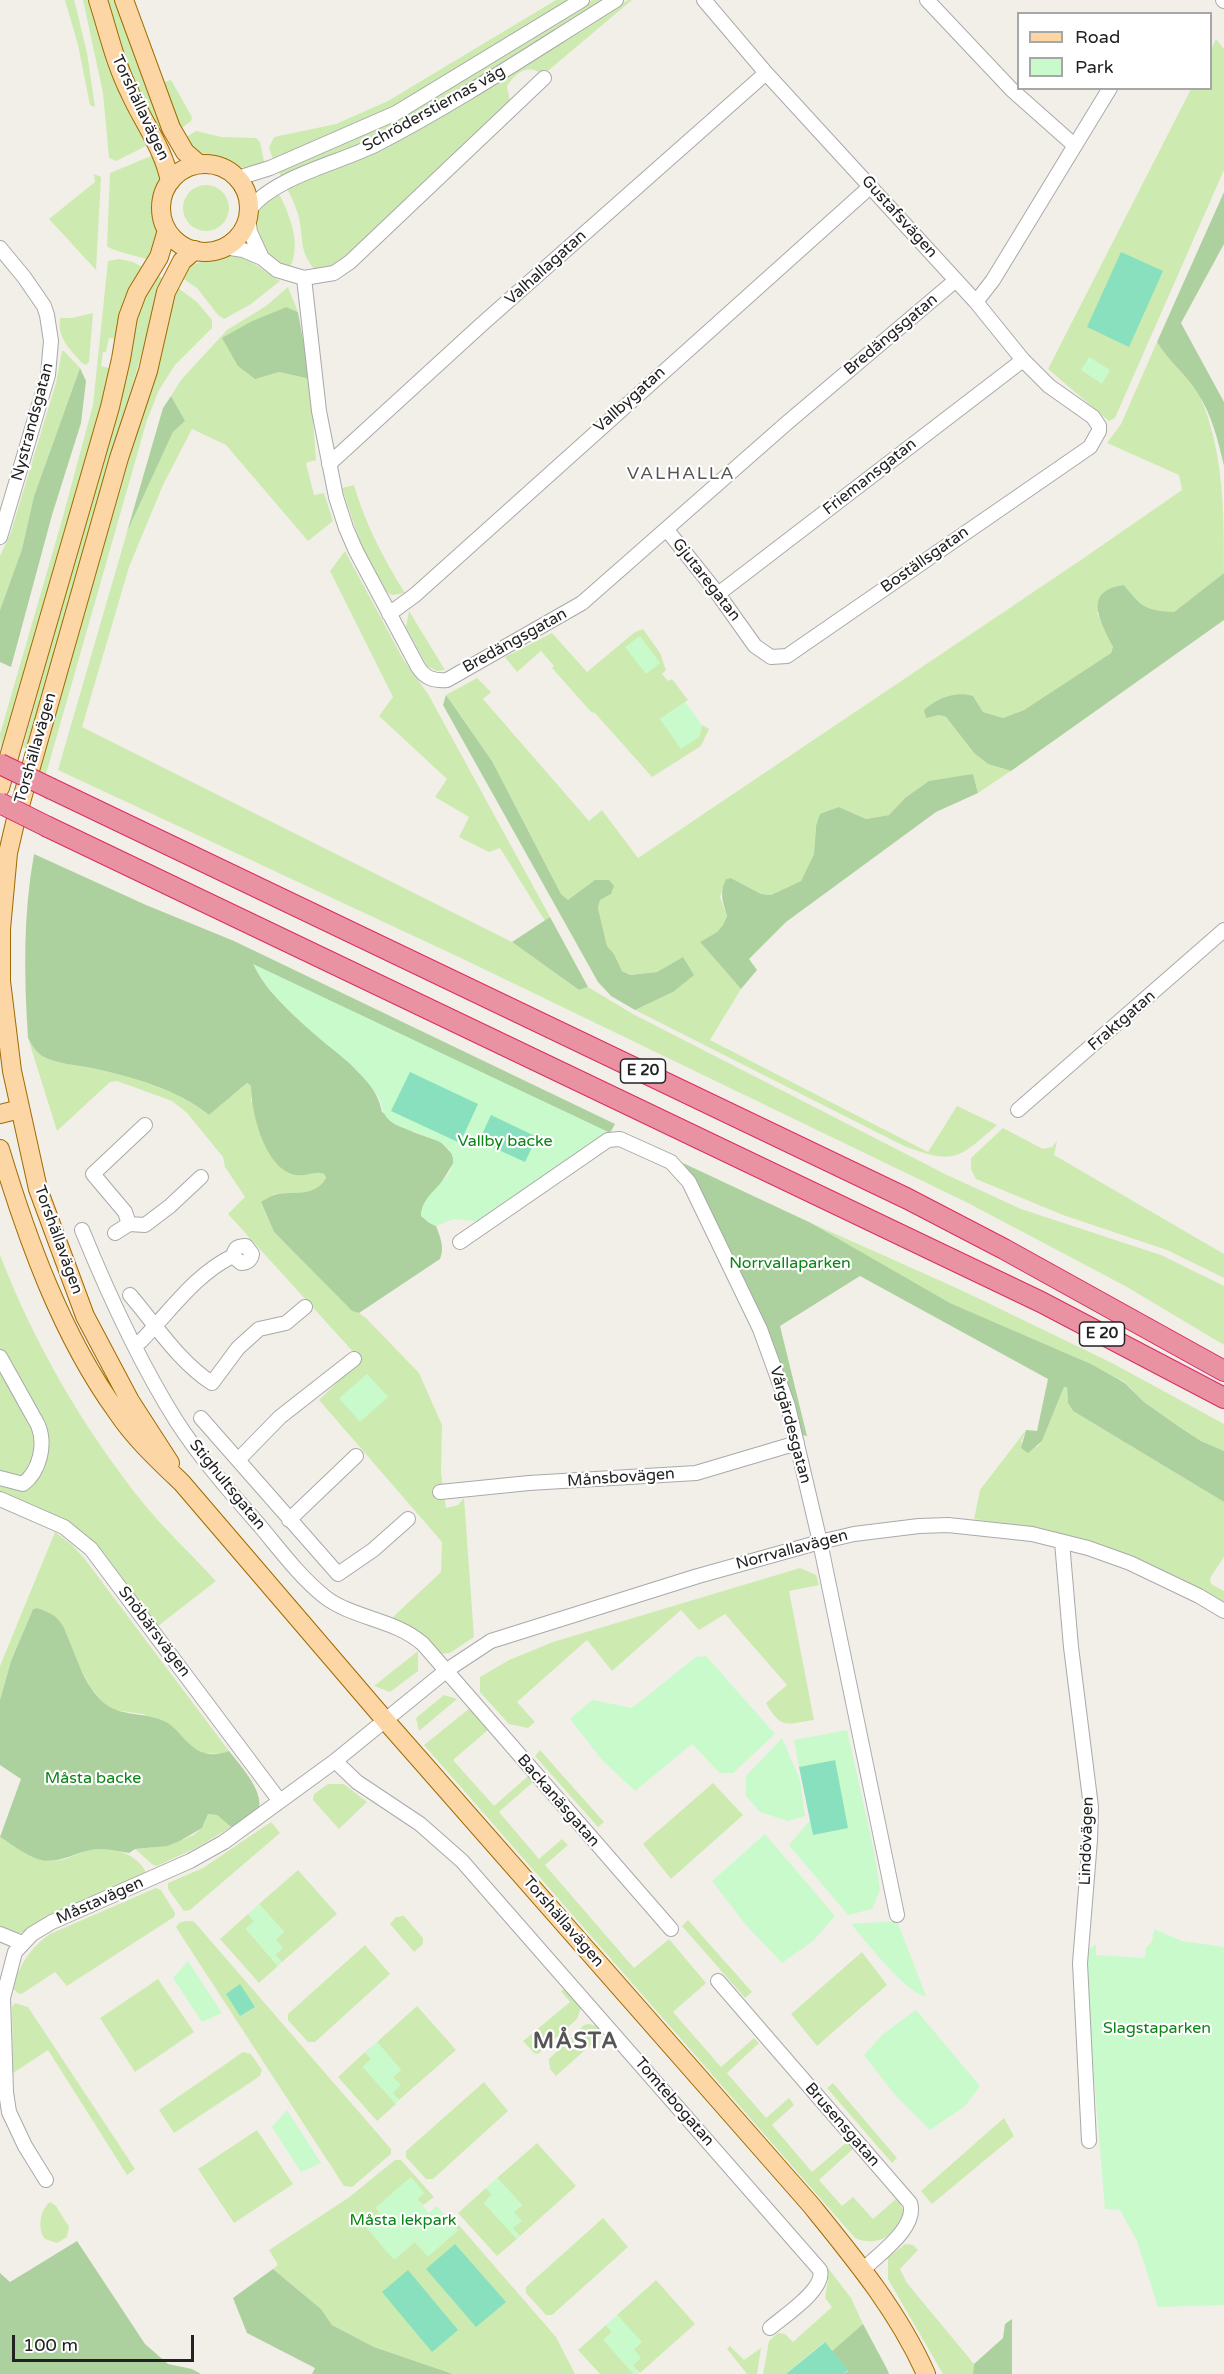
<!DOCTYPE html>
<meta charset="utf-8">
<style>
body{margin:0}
#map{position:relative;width:1224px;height:2374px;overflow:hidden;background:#f2efe9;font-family:"Varela Round",sans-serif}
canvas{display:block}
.legend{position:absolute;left:1017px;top:12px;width:195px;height:78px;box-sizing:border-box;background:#fff;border:2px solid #a7a7a7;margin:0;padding:8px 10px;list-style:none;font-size:18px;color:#222}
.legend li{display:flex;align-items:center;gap:12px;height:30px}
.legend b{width:30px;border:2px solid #a7a7a7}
.scale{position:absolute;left:12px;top:2335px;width:182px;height:27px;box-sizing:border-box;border:3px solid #222;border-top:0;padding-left:8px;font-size:18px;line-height:21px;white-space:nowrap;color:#222;-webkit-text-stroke:4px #fff;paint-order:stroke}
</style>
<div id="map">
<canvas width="1224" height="2374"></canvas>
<ul class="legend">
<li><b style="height:8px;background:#fcd6a4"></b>Road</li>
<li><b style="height:16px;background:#c8facc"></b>Park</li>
</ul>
<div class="scale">100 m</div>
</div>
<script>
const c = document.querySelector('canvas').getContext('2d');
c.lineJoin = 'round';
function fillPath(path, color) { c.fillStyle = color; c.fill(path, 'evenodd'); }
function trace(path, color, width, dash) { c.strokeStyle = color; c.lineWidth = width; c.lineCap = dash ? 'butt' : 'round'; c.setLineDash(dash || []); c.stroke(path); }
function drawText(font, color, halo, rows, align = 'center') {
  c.font = font + ' "Varela Round",sans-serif'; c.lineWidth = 4.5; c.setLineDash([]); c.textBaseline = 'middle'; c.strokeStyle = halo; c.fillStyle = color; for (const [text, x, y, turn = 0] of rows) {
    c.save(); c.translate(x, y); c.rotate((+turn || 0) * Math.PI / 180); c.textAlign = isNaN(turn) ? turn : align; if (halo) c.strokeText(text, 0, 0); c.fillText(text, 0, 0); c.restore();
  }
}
const grass = new Path2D(`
 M65,0h9l1,3 12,50 8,54 -5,-2 -12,-60z
 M83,0h7l62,143 -36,18 -7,-3 -6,-65z
 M103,0h16l50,135 -9,4 -27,-55z
 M556,0h15l-169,102 -95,42 -33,18 -5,-14 5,-11 62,-13 52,-23z
 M592,0h13l-211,130 -112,49 -4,-9 222,-113z
 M628,0h4l-89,75c-14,-12 -27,-3 -36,11l3,15 -165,159 -27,13c-21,-22 -13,-32 -20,-59 -3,-9 -7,-18 -12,-27l131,-56z
 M1216,39l8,10v121l-109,248 -6,3 -61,-52 143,-280 19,-1 1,-38z
 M171,80l21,37 -1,4 -13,10 -9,-25 -5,-24z
 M196,131l25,6 35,1 4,4 5,24 -15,4 -46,-14 -9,-5 -12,-12z
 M156,154l6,20 -9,35 5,31 -6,21c-10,-4 -40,-10 -45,-15l3,-73z
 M94,174l7,3 -5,93 -47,-51 46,-37z
 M183 208a23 23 0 1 1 46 0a23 23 0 1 1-46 0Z
 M278,192c12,23 26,56 9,80l-22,-20 -8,-24 1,-17 5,-8z
 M227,255h14l39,26 -29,23 -27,15 -6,-4 -21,-27 -18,-12c17,-17 27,-14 48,-21z
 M119,259l14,3 13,7 -24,37 -7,33 -6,-1 -3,14h-3l-2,14 8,2 -7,37 -101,347 -1,-18 62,-214 31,-115 15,-144z
 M155,274l11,6 -8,17 -128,439 -4,12 -3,-1 103,-375 13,-64z
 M174,285l23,17 15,18v8l-37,37 -16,25 -12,30 -101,354 -7,-3 95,-328z
 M288,287l10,25 -12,-5 -34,14 -30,18 57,33 31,7 6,81 -10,3 8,32 10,-2 9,28 -25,20 -82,-96 -34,-16 -29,56 -34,82 -47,160 430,215 67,48 9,-3 45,27 314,161 48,22 26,12 140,46 63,31v59l-97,-58 -161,-85 -503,-243 -405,-189 69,-238 46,-100 11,-11 -13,-25 10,-16 46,-50 39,-24z
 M93,313l-4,49 -3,3 -4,-2c-13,-15 -25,-25 -22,-45h12z
 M1157,342c11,19 29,32 41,50 26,57 26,118 26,181l-50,39c-30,-2 -32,-5 -50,-27l-27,28 16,35 -2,5 -87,57 -21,8 -20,-6 -10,-16 -34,19 7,2 28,36 14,11 23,7 -33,22 -5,-19 -68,24 -16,17 -23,4 -27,-12 -23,19 -2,28 -13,27 -30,14 -10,-1 -30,-16 -5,1 -6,18 7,19 -4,9 -6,7 -17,10 41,47 -31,51 218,112 29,-46 40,19c-39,34 -42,40 -93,21l-269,-136 38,-18 10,-35 -26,15 -28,3 -7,-4 -8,-17 -7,-8 -9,-38 2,-8 11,-6 -43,6 -7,-6 -69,-133 -46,-66 31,-17 14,14 -8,7 106,122 13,-11 36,48 440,-296 104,-72 -3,-15 -72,-32 14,-19z
 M62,351h2l16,17 -46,128 -12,53 -22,61v-54l10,-21 46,-152z
 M354,485c11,38 30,75 51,108l-13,2c-20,-9 -42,-84 -50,-107z
 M345,551l58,108 25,35 122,223 -5,4 -45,-73 -11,4 -30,-15 10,-20 -34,-20 12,-18 -68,-63 14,-19 -63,-126z
 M409,611l36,59 -8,1 -10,-5 -21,-39z
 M643,629l17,24 6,17 -4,4 6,7 4,-2 16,21 -28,19 39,18 3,-12 7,4 -8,17 -49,31 -58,-65 -2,1 -40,-45 2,-2 -13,-15 -24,21 -12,-15 47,-24 35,39 48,-40z
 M28,1038c4,7 7,13 14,18 14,8 35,9 50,12 40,9 84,21 117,47l38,-32 4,3v15l46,74 22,-3 5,2 2,5 -12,13 -39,2 -14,9 13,29 78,79 7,2 7,5 53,55 23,52 -1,48 5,35 12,-3 6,-7 10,139 -24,16 -12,1 -45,-37 48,-45 1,-30 -123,-142 33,-32 4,-13 -128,-141 17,-17 -20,-30 -2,-10 -36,-44 -15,-12 -55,-20 -7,1 -53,49z
 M1003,1128l40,21 9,-2 5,-6 -3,14 170,99v24l-57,-28 -104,-35 -87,-36 -5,-10v-11z
 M811,1223l150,67 151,73 112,61v27l-23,-10 -20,-13 -37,-26 -19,-20 -48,-24 -127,-55z
 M0,1255c35,90 83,173 144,249 22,27 48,51 72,77l-58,45 -54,-73 -13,-13 -91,-44z
 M1064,1387h3l1,16 5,8 151,91v55l-14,21 1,6 13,7v13c-29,-17 -58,-34 -90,-46 -52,-19 -106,-30 -160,-39l6,-29 46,-60 -5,12 16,5 5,-6z
 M55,1532l17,13 12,13 145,193 -8,3 -17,-1 -12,-6 -16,-17 -33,-16 -29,-4 -9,-6 -14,-16 -8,-15 -46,-65 -4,1 -22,52 -11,39v-34z
 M800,1568l16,7 3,10 -30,6 25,129c-27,4 -33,10 -48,-17l21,-18 -62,-71 -26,16 -18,-20 -69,61 -25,-31 -70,62 18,20 -7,6 -19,-4 -29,-32v-15l29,-17 44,-18z
 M418,1651v20l-28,21 -16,-6z
 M444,1695l13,4 -38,32 -3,-13z
 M470,1708l18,22 -35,30 41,46 34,-30 5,6 -34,30 40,47 23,-20 6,6 -23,20 89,103 35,-29 37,44 -33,29 48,55 33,-29 5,5 -32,30 39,45 23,-20 5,7 -22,20 40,47 35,-30 6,7 -34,31 23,26 11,-9 20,22 24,-21 8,15c-7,21 -28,35 -50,25l-431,-493z
 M540,1750l64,72 -6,5 -63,-71z
 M713,1783l30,32 -72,64 -28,-35z
 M328,1784h16l23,18 -28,27 -26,-29 1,-6z
 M208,1814l9,1 14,12 -33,20 -41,19 -4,-1 -18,-16c18,-1 56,-6 67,-22 3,-3 4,-9 6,-13z
 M271,1822l9,11 -90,77 -6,1 -16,-22v-6l35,-15z
 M0,1837c16,10 36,25 55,24 13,-1 24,-9 36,-11 23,-3 46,3 56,24l-119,57 -13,3 -15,-6z
 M298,1870l39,44 -55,48 -7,-7 1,-16 8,-7 -25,-28z
 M156,1888l5,2 14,23 -1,4 -107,69 -12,-14 -32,21 -4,1 -6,-5c6,-24 17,-41 37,-55z
 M248,1914l6,7 -8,8 32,37 -19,17 -39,-44z
 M404,1916l19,22v6l-9,8 -24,-28 6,-7z
 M688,1920l64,72 -7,6 -63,-72z
 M186,1921h7l4,4 194,224v5l-39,33 -8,-1 -165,-254 -3,-5 3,-4z
 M365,1945l25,29 -75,68h-7l-20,-22v-6z
 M862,1952l25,33 -70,61 -26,-32z
 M158,1979l36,53 -59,40 -35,-54z
 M564,1989l17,19 -4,11 -39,35 -4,-1 -11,-12 47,-39 -9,-11z
 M15,2003l13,4 107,162 -8,6 -79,-125 -35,23 -1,-66z
 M417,2006l39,44 -57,50 -7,-7 1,-16 8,-7 -24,-28z
 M589,2024l7,2 7,8 -47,42 -6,-7 -1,-10 35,-34z
 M243,2052l8,2 11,16 -2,6 -86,57 -15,-23z
 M365,2052l7,7 -9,8 33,37 -19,17 -39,-44z
 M484,2082l24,29 -75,68h-7l-20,-22v-6z
 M833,2083l64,75 -5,5 -65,-75z
 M1004,2118l10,18 -82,68 -11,-13z
 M257,2130l36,54 -59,39 -36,-54z
 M537,2143l39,43 -56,50 -7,-7 1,-17 8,-7 -25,-27z
 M395,2160h6l33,37 -11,8 -6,-6 7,-6 -48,15 5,5 -15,13 49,16 13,14 30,-26 -7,-9 6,2 99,114 19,37h-122l-79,-27 -42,-22 -11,-16 -48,-40 5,-4 -9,-15 79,-52z
 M486,2188l6,7 -8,8 33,36 -20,17 -39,-43z
 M50,2202l6,4 13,21 -2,10 -10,6 -12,-4c-8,-9 -5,-30 5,-37z
 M603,2218l25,29 -76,68h-6l-20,-22v-6z
 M905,2244l8,1 5,5 -18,19 7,14 67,81 -1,10h-30l-55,-95v-21z
 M828,2268l23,30 12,26 -31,27 -8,-9 -38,32h-23l6,-33 9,-8 7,1 8,8 39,-35 -7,-9 3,-18 -3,-10z
 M656,2280l39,44 -55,49 -7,-7 1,-17 7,-7 -24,-27z
 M606,2325l6,7 -8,8 30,34h-34l-22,-24z
 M730,2346l14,14 17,-12 -4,26h-10l-20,-25z`);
const forest = new Path2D(`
 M1224,192v52l-43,79 43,79v64c-6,-26 -12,-51 -27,-74 -11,-18 -29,-31 -40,-50z
 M286,307l12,5 12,67 -31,-7 -24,7 -17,-13 -16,-28 30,-17z
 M80,368l6,13 -5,42 -29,92 -41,152 -11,-5v-52l22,-61 12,-53z
 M171,396l14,25 -12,11 -46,100 36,-124z
 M1224,573v47l-213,151 -23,-7 -14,-11 -28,-36 -7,-2 -13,3 -2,-8c14,-12 31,-19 49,-14l10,16 20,6 21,-8 87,-57 2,-6c-12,-25 -32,-56 11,-62 18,22 20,25 50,27z
 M446,695l46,66 69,133 7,6 27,-20h14l5,6 -3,8 -11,6 -2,8 9,38 7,8 8,17 8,4 27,-3 26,-15 11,18 -21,17 -38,18 -24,-14 -13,-14 -155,-277z
 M973,774l5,19 -42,19 -150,110 -37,37 8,11 -16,19 -41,-47 17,-10 6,-7 4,-9c-4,-15 -8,-22 -1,-37l5,-1 30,16 10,1 30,-14 13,-27 2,-28 4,-12 19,-7 27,12 23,-4 16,-17 24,-17z
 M34,854l112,51 88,36 381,183 -5,9 -356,-168c24,56 121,96 128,147l31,20 28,10 11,12 2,8 -13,21 -13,39 8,4c4,11 9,21 4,33l-81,54 -7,-2 -78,-79 -13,-30c5,-3 11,-7 17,-8 19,-3 37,3 48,-16l-2,-4c-9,-4 -18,3 -28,1 -31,-5 -45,-63 -45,-89l-4,-3 -38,32c-32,-26 -77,-38 -117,-47 -15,-3 -36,-4 -50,-12 -7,-5 -10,-11 -14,-18 -4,-62 -5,-123 6,-184z
 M550,917l38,70 -9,3 -67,-48z
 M683,1163l128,60 139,80 141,61 34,19 19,19 37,26 20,13 23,10v51l-151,-91 -5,-8 -1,-16h-3l-22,54 -14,12 -7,-5 5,-18 11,1 11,-52 -188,-103 -80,50 27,110 -6,-1 -37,-114 -68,-139z
 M37,1608c8,3 18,6 23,14 4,4 6,11 8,16 9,21 16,45 32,61 17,19 42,12 64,22 15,7 22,25 38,31 9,4 19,2 27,-1 10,13 45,50 24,66 -6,5 -16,7 -22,10l-14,-12 -9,-1 -6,14 -22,13 -13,5 -32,3 -6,4c-12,-2 -25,-5 -38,-3 -17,3 -32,14 -50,10 -15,-4 -28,-15 -41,-23l21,-58 -21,-14v-65l11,-39 22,-52z
 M77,2241l68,103 23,20 24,5 9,5h-201v-101l10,9z
 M273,2269l48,40 11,16 42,22 79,27h-141l3,-6 -68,-35 -14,-35z
 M1012,2319v55h-39l1,-10 29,-26 2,-14z
 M863,2324l24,45 2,5h-45l4,-3 -16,-20z`);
const park = new Path2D(`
 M1089,357l21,13 -8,14 -21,-14z
 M640,636l20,27 -14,11 -21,-27z
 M685,702l17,23 -3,12 -18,12 -21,-30z
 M253,964l357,169 -125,87 -10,1 -21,-2 -18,7 -8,-4 -7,-6c-1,-23 35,-37 32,-58 -4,-23 -49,-24 -64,-38 -7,-7 -6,-12 -9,-20 -5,-10 -15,-21 -23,-29 -9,-10 -20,-18 -31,-27 -28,-24 -55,-47 -73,-80z
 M367,1374l21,23 -28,25 -21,-24z
 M706,1656l69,78 -42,39h-13l-28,-29 -57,47 -33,-31 -32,-41 22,-19 40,8 64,-51z
 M847,1730l27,121 6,39 -8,19 -24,6 -59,-70 21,-25 3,15 22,-75 -36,7 -5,-27z
 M782,1738l18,42 5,36 -17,5 -28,-9 -14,-16v-20z
 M765,1834l70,82 -22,25 -31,22 -36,-38 -34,-44z
 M259,1904l25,28 -8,7 7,9 -8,7 7,7 -4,4 -32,-37 8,-8 -6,-7z
 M897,1921l29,75c-20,-2 -60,-55 -75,-72z
 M1154,1929l28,12 42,6v358l-66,2 -21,-66 -17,-31 -15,-1 -18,-216 -1,-41 10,-8v11l49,3 1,-11 6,-5z
 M188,1961l34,52 -20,9 -29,-44z
 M916,2010l64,76 -15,20 -35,24 -35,-35 -31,-40 19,-21z
 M377,2042l24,28 -8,7 8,8 -8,8 6,7 -3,4 -33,-37 8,-8 -6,-7z
 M287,2110l34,53 -20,9 -29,-45z
 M411,2177l13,16 -7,6 12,14 8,-7 21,24 -30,27 -13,-15 -21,18 -29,-34 15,-13 -4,-6z
 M497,2178l25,27 -8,7 8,9 -9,7 7,8 -3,3 -33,-36 8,-8 -6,-7z
 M617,2315l25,27 -8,7 7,9 -8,7 6,9h-5l-31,-34 9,-8 -6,-7z`);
const pitch = new Path2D(`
 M1121,252l42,19 -34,76 -42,-20z
 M410,1072l68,32 -18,39 -69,-32z
 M491,1115l46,22 -12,25 -46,-21z
 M835,1760l13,68 -35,7 -14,-68z
 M240,1984l15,23 -15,9 -14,-22z
 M455,2244l51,58 -30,25 -50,-58z
 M408,2270l50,60 -26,22 -50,-60z
 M825,2342l23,28 -4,4h-58z`);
const minor = new Path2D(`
 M927,0l85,90 62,55
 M1223,0l1,1
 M238,178l32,-10 126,-55 186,-113
 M249,210c26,-34 91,-47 128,-66 83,-43 160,-95 239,-144
 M248,218l2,14 12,26
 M224,247l19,3 19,8 15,12 27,8 15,133 17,86 10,31 10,23 62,116c7,11 15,14 29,13l135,-77 206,-181 168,-142
 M0,248l24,29 20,29 3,9 4,26 -3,34 -48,162
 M304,278l30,-5 16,-11 194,-184
 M976,302l17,-22 117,-192
 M329,464l152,-139 285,-252
 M667,530l51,64 37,52 16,11 16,-1 303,-209 9,-16v-5l-6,-9 -44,-31 -26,-26 -47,-58 -210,-229 -62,-73
 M718,594l305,-234
 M389,614l26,-19 456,-409
 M1018,1110l206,-180
 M129,1224l-4,-12 -32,-38 52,-49
 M129,1224l16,1 25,-19 31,-29
 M82,1230c27,66 57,132 95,192 24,37 54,71 83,104 20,24 40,51 65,71 29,22 70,22 98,47l248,285
 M115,1233l14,-9
 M460,1242l148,-102 12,-1 51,23 18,20 71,147 28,77 32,136 77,373
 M130,1295c25,29 49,67 82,88l26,-35 21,-19 27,-6 19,-16
 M140,1342c29,-29 55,-68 93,-86 2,-8 4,-10 13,-10l6,8c-1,6 -5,9 -11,9l-8,-7
 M0,1357l38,68c8,19 2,46 -15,59l-23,-6
 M201,1418l137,156 35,-24 35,-31
 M238,1460l42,-43 74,-58
 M440,1492l89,-9 167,-10 101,-30
 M0,1499l64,28 27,22 188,251
 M289,1520l67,-64
 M1062,1542l9,105 20,160 -1,33 -10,123 9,178
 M335,1761l22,21 63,42 42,37 358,409c6,19 -36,46 -50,58
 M0,1934l22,9
 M718,1981l192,222c8,24 -31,51 -46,66
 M46,2180l-21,-34 -16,-34 -3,-20 -3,-94 12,-46 17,-18 20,-12 138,-61 34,-19 111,-81 112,-91 44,-29 207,-65 122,-34 34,-8 65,-8 29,-1 84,9 56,14 42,15 69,33 25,15`);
const major = new Path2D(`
 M98,0c10,31 17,63 32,93 13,29 34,56 40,89
 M124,0l47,128 14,24 14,12
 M161 208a44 44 0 1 1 88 0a44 44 0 1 1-88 0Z
 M0,788l110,-381 11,-48 7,-42 9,-24 22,-36 8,-27
 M0,1114l20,-5
 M0,1149c27,90 62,187 117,263 18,27 42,49 65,71l203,237 426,485c43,53 87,106 115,169
 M170,1463l-40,-62 -45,-85 -47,-127 -26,-118 -11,-90v-52l7,-76 7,-30 104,-365 29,-87 18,-79 16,-31 13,-11`);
const highway = new Path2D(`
 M52,789l856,410 96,50 220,122
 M48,827l993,475 183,96`);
const highwayBridge = new Path2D(`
 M0,764l52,25
 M0,803l48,24`);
const shields = [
 [643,1071,45],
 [1102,1334,45]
];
const shieldNames = [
 ["E 20",643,1071],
 ["E 20",1102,1334]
];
const streetNames = [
 ["Torshällavägen",140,108,65],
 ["Schröderstiernas väg",434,109,-29],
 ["Gustafsvägen",899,217,48],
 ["Valhallagatan",546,268,-42],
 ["Bredängsgatan",891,335,-40],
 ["Vallbygatan",630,400,-42],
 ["Nystrandsgatan",33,422,-75],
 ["Friemansgatan",870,477,-38],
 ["Boställsgatan",925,560,-35],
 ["Gjutaregatan",706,580,52],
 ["Bredängsgatan",515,641,-29],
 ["Torshällavägen",36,748,-74],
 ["Fraktgatan",1122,1021,-41],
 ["Torshällavägen",58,1240,70],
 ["Vårgärdesgatan",790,1425,75],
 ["Månsbovägen",621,1478,-4],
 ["Stighultsgatan",227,1485,51],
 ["Norrvallavägen",792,1550,-15],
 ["Snöbärsvägen",154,1632,53],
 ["Backanäsgatan",558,1801,49],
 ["Lindövägen",1087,1841,-88],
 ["Måstavägen",100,1901,-24],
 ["Torshällavägen",563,1922,49],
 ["Tomtebogatan",674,2102,49],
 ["Brusensgatan",842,2125,49]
];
const parkNames = [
 ["Vallby backe",505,1142],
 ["Norrvallaparken",790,1264],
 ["Måsta backe",93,1779],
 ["Slagstaparken",1157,2029],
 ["Måsta lekpark",403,2221]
];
const neighbourhoodNames = [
 ["VALHALLA",681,474]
];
const districtNames = [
 ["MÅSTA",576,2042]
];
fillPath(grass, '#cdebb0');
fillPath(forest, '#add19e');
fillPath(park, '#c8facc');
fillPath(pitch, '#88e0be');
trace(minor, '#a9a9a9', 16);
trace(major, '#a06b00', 20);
trace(highway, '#dc2a67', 22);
trace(minor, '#fff', 14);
trace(major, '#fcd6a4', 18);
trace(highway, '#e892a2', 20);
trace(highwayBridge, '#dc2a67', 22, []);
trace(highwayBridge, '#e892a2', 20);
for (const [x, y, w] of shields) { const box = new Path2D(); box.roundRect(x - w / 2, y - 12, w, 24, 4.5); c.fillStyle = '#fff'; c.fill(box); trace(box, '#222', 1.5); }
drawText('bold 15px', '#222', null, shieldNames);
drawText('16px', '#222', '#fff', streetNames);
drawText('16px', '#0c8416', '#fff', parkNames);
c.letterSpacing = '1.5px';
drawText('18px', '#555', '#fff', neighbourhoodNames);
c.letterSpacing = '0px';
c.letterSpacing = '1.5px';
drawText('bold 22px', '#555', '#fff', districtNames);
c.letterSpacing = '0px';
</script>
